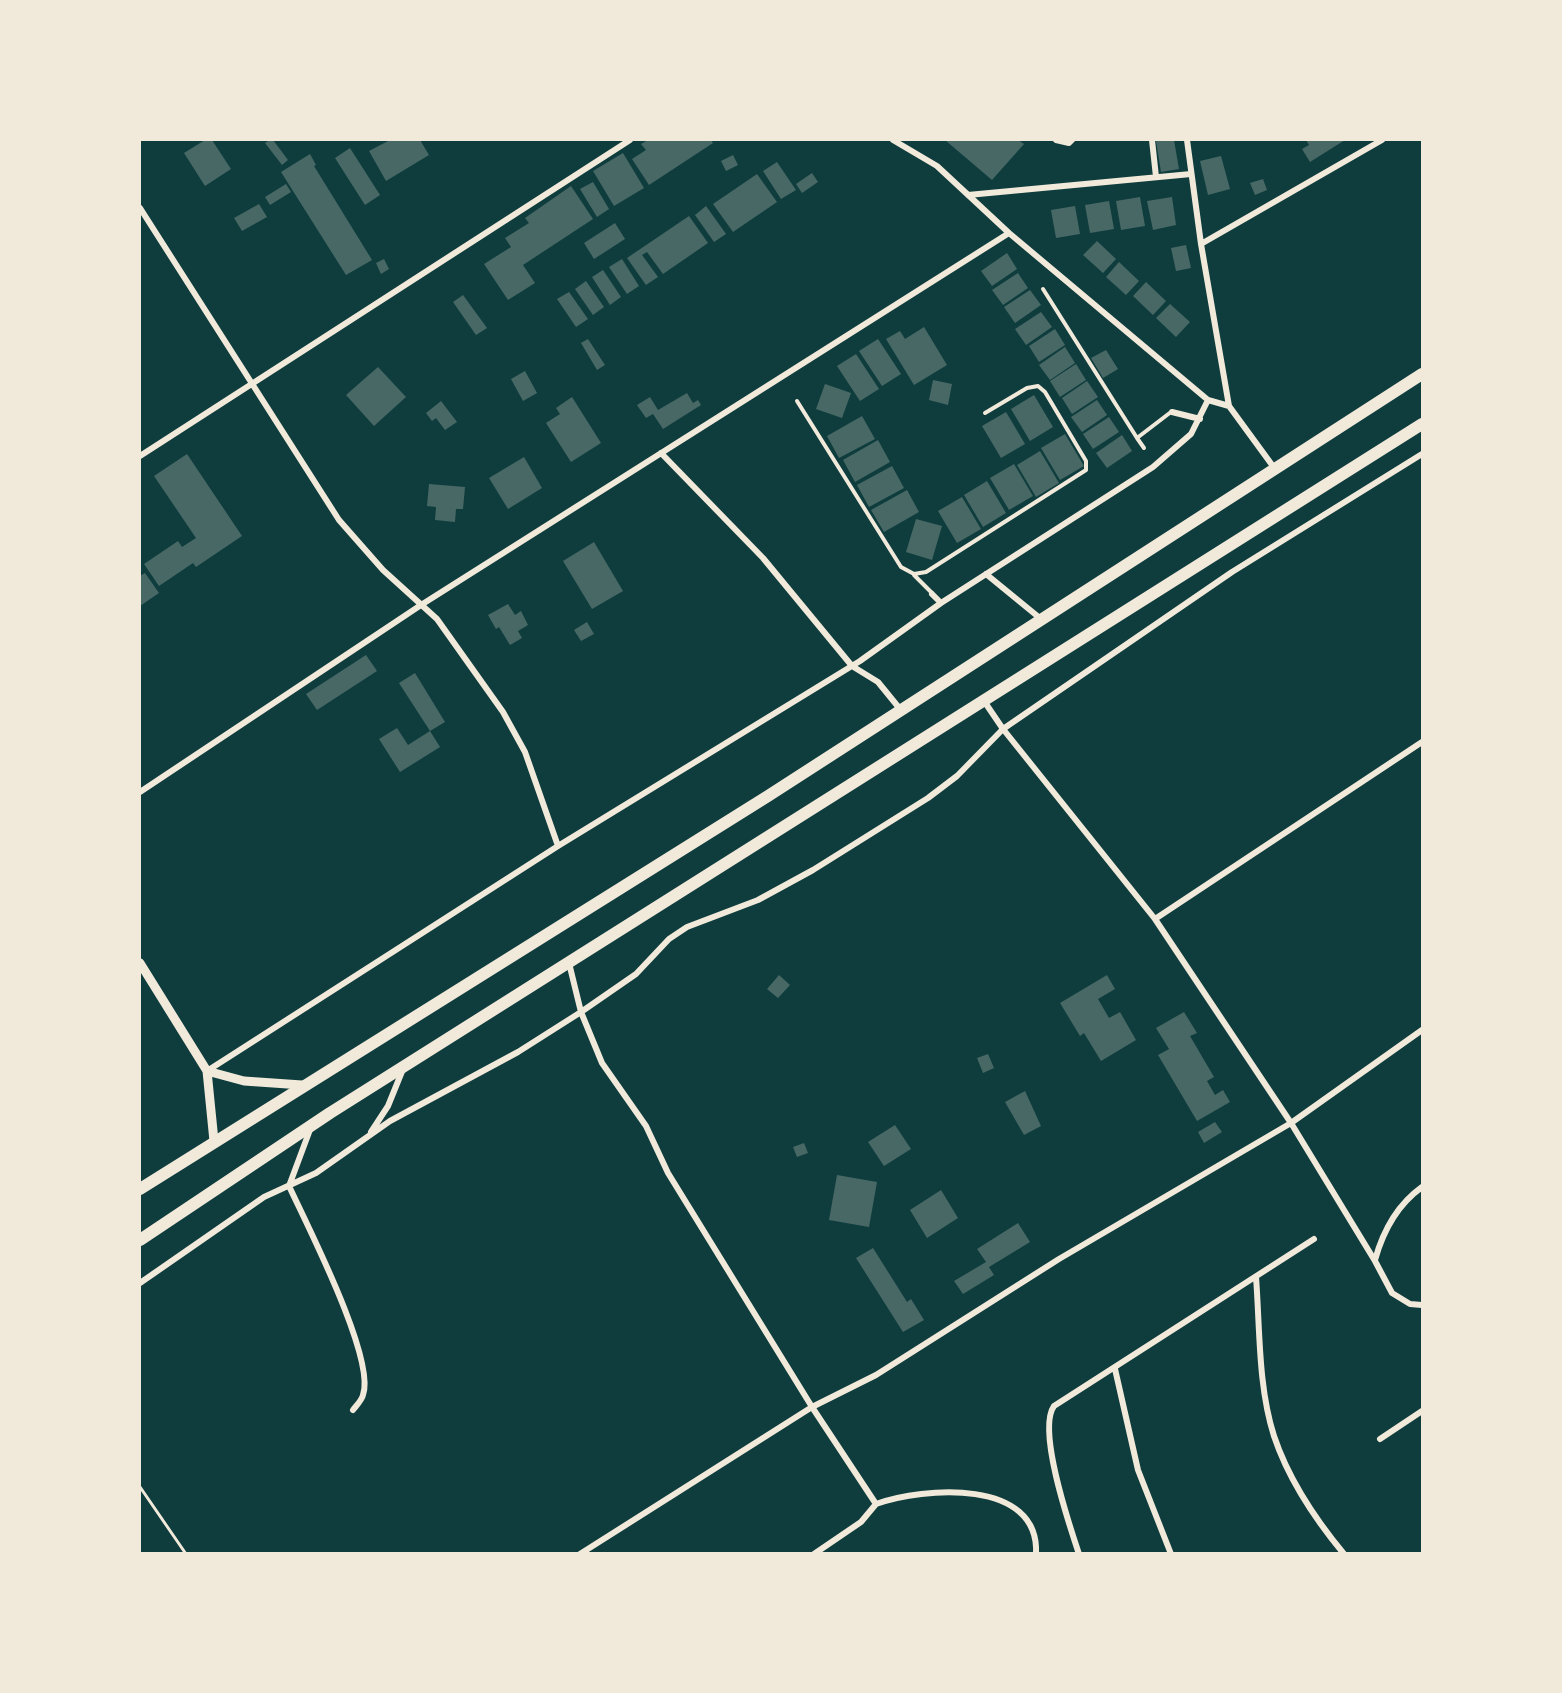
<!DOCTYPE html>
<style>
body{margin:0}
#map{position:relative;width:1562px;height:1693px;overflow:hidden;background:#0f3d3e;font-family:Arial,sans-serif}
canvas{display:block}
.frame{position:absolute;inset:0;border:141px solid #f1e9da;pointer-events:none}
</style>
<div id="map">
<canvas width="1562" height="1693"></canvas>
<div class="frame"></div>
</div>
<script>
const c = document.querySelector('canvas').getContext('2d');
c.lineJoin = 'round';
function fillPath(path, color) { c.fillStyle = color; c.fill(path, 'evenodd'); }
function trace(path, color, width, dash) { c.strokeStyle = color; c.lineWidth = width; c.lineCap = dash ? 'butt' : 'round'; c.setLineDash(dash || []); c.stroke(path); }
const building = new Path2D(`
 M205,140h7l19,29 -26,17 -21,-33z
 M270,140h3l15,20 -6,5 -17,-22z
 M390,140h30l9,15 -43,26 -17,-30z
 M648,140h63l2,3 -64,42 -17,-26 14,-9 -5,-6z
 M945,140h73l6,4 -32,36z
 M1167,140h7l5,29 -18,3 -5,-31z
 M1306,140h39l-35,22 -8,-13 7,-4z
 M350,148l30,47 -15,10 -30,-47z
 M623,153l21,35 -30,18 -21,-35z
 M310,154l6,11 -2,1 58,94 -26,15 -65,-103z
 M733,155l5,10 -12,6 -5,-10z
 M1221,156l9,33 -22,6 -8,-34z
 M777,162l19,28 -15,9 -18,-28z
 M812,173l6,9 -16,11 -6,-9z
 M757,174l20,28 -44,30 -20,-28z
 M1263,179l4,11 -12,5 -5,-12z
 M593,182l16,27 -12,8 -17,-28z
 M286,184l5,8 -21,13 -5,-8z
 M571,186l22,33 -70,46 12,18 -27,17 -24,-36 27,-17 -6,-9 24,-15 -4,-5z
 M1140,197l5,29 -24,4 -5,-29z
 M1172,197l4,28 -23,5 -6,-29z
 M1109,201l5,28 -24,4 -5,-28z
 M259,204l8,13 -25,14 -8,-13z
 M706,206l20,28 -12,8 -19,-27z
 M1075,206l5,28 -24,4 -5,-28z
 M689,216l19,27 -45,31 -16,-22 -5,3 16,22 -12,8 -19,-27z
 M615,223l10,16 -31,20 -10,-16z
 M1097,241l19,18 -13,14 -20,-18z
 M1186,245l5,23 -15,3 -5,-23z
 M1007,253l10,16 -25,17 -11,-15z
 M384,259l5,10 -8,5 -5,-11z
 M622,259l17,27 -12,8 -18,-27z
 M1119,262l20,19 -13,14 -20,-18z
 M603,270l18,27 -11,8 -18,-28z
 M1018,273l10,15 -25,17 -11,-15z
 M586,281l18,26 -11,8 -18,-26z
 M1146,282l20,19 -13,14 -20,-19z
 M1030,290l11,15 -26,18 -11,-16z
 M569,292l19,27 -12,8 -19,-28z
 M463,295l24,33 -11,7 -23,-33z
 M1170,304l20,18 -14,15 -20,-19z
 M1041,312l11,15 -26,18 -11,-16z
 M924,327l23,38 -33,20 -28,-46 14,-8 5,8z
 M1055,329l10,16 -26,17 -10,-16z
 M588,339l17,26 -8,5 -16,-27z
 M878,339l23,35 -19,12 -23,-35z
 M1065,347l10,16 -25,17 -11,-15z
 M1106,350l12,19 -15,9 -12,-20z
 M856,354l23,35 -19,12 -23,-35z
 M1076,364l10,16 -26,17 -10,-16z
 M378,367l28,30 -32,29 -28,-31z
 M525,371l12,22 -14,8 -12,-22z
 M933,380l19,4 -4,21 -19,-5z
 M1087,381l11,16 -26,17 -10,-16z
 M825,384l26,9 -9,25 -26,-9z
 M687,393l6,10 5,-3 3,5 -38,24 -10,-15 -7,4 -9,-13 13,-8 8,13z
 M1034,395l19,32 -23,14 -19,-32z
 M572,397l29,46 -30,19 -25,-39 14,-9 -4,-6z
 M1097,400l10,15 -25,17 -11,-15z
 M441,401l16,21 -12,8 -9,-12 -4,3 -6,-8z
 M1006,412l19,32 -24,14 -19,-32z
 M862,416l13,23 -36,19 -12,-22z
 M1109,417l10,15 -26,17 -10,-15z
 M1065,434l19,32 -24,14 -19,-32z
 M1122,435l10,16 -25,17 -11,-15z
 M878,440l12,22 -35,20 -12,-22z
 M1040,451l19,32 -23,14 -19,-32z
 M187,454l55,82 -46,31 -3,-4 -34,23 -15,-22 34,-23 4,6 14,-9 -42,-62z
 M524,457l18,31 -34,21 -19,-31z
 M1014,464l19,32 -24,14 -19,-32z
 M892,466l12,22 -35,19 -12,-22z
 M987,481l19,32 -23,14 -19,-32z
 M429,484l36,3 -2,22h-7l-1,13 -20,-2 1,-13 -9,-1z
 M907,490l12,22 -35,20 -13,-22z
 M962,497l19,32 -24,14 -19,-32z
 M916,519l26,7 -10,34 -26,-8z
 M594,542l29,49 -31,18 -29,-48z
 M145,573l14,20 -19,13v-30z
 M508,604l7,11 6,-4 7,14 -10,6 4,7 -12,7 -11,-18 -3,2 -8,-14z
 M587,622l7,12 -13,7 -7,-11z
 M366,655l11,16 -60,39 -11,-16z
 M415,673l30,49 -15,9 -31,-48z
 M397,728l11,17 22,-14 10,16 -40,25 -21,-33z
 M779,975l11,10 -12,13 -11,-9z
 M1107,975l8,14 -17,10 11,19 11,-6 16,28 -35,21 -17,-28 -4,3 -20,-33z
 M1184,1012l13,21 -7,3 24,41 -7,4 8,14 8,-5 7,12 -33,19 -39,-66 11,-6 -13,-21z
 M988,1054l6,14 -11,5 -6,-15z
 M1025,1091l16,35 -17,9 -19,-33z
 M1215,1122l7,10 -18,11 -6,-11z
 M895,1125l16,24 -27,17 -16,-24z
 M804,1143l4,10 -11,4 -4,-10z
 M837,1175l40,7 -8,45 -40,-7z
 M941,1190l17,28 -31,20 -17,-28z
 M1018,1223l12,19 -41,25 5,8 -31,19 -9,-13 32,-19 -9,-13z
 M873,1248l34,54 4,-3 13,21 -21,12 -47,-74z`);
const path = new Path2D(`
 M140,1487l46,67`);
const service = new Path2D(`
 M1043,289l94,149 34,-26
 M797,401l104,166 13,7 12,-2 160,-102v-9l-41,-69 -7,-6 -11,2 -42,25
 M1137,438l7,10
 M914,575l18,18`);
const minor = new Path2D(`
 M893,140l44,26 72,67 199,167 21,6
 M1056,140l13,3 3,-3
 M1152,140l4,37
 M1187,140l14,104 28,162 46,63
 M968,195l223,-21
 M140,208l199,312 44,50 54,49 66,93 22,40 33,94
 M1201,244l181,-104
 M1172,412l28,7
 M661,453l102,105 89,108 26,16 22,27
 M140,456l490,-316
 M986,574l55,45
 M932,594l9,9
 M984,701l19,28 152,190 136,204 84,138 17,32 18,11 12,1
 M140,792l281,-187 588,-372
 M1155,919l267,-177
 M569,963l12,49 21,51 44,63 22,47 144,234 64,97c47,-17 164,-26 160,50
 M207,1071l351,-225 302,-185 81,-58 212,-136 38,-33 17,-34
 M311,1127l-22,59c18,39 87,173 74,209 -1,5 -7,11 -10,15
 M371,1132l17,-26 15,-37
 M1375,1260c8,-29 22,-55 47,-73
 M1256,1277c4,52 2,109 18,159 14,42 41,83 70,118
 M140,1283l124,-86 52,-24 74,-52 128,-69 63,-40 55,-38 33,-35 18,-12 71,-27 55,-30 115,-72 29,-22 46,-47 229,-157 190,-118
 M1115,1369l23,101 33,84
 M1380,1439l42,-28
 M580,1554l232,-147 64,-32 183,-116 232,-136 131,-93
 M814,1554l47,-32 15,-18
 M1079,1554c-10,-30 -42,-124 -25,-148l260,-167`);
const tertiary = new Path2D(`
 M140,963l67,108 7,70
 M207,1071l37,10 58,4`);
const trunk = new Path2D(`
 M140,1189l628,-393 654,-422
 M140,1240l190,-127 1092,-689`);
fillPath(building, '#486865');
trace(path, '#f1e9da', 3);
trace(service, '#f1e9da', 4);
trace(minor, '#f1e9da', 6);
trace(tertiary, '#f1e9da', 9);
trace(trunk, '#f1e9da', 12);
</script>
